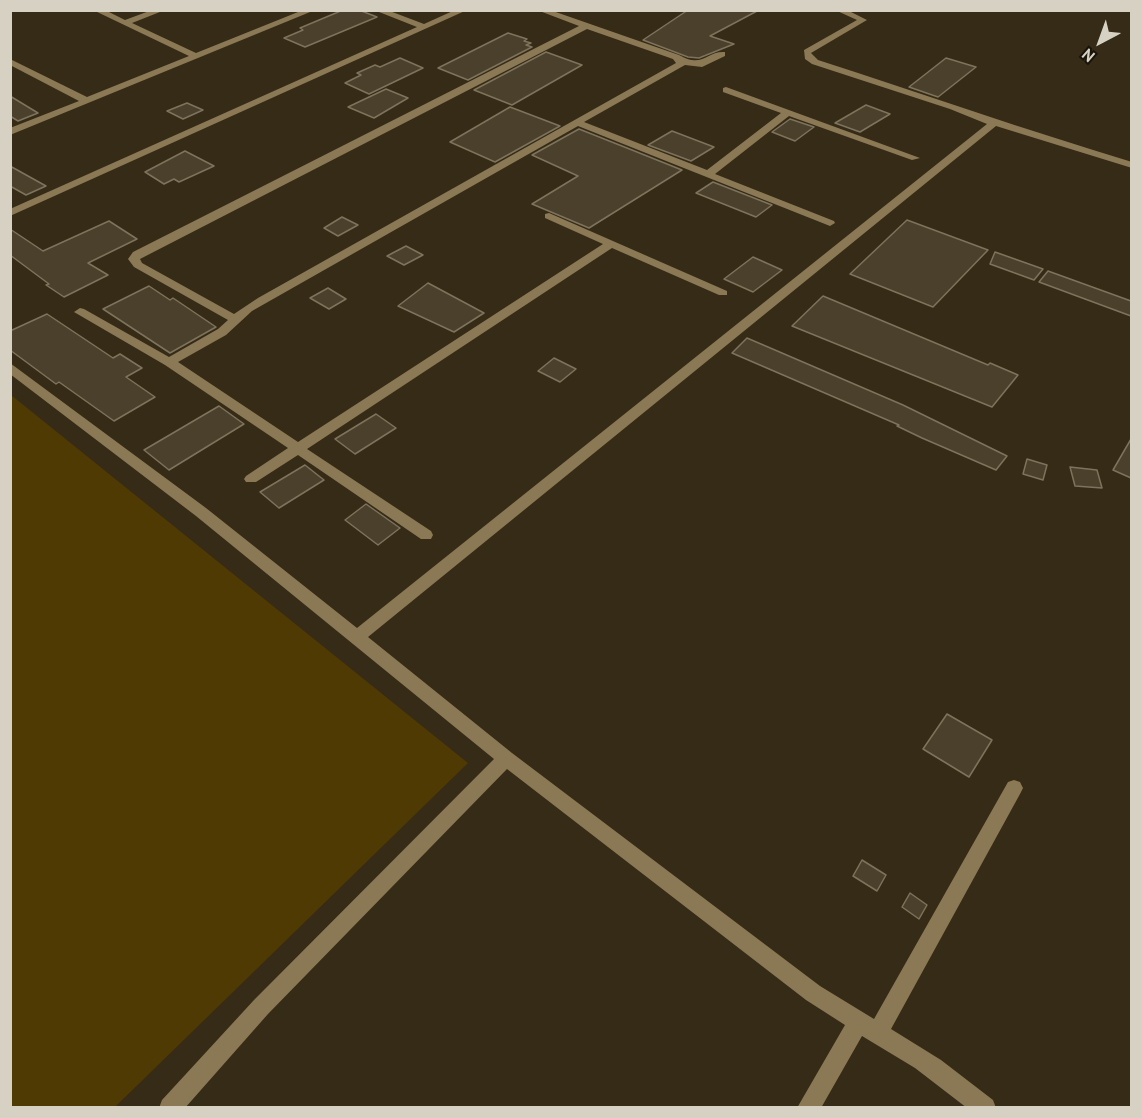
<!DOCTYPE html>
<style>
body{margin:0}
#map{position:relative;width:1142px;height:1118px;overflow:hidden;background:#352b16;font-family:"PT Sans",sans-serif}
canvas{display:block}
.frame{position:absolute;inset:0;border:12px solid #d7d1c4;pointer-events:none}
.north{position:absolute;left:1070px;top:12px;width:60px;height:60px;-webkit-text-stroke:4px #18140b;paint-order:stroke;rotate:221deg;font-size:16px;font-weight:700;line-height:24px;text-align:center;color:#d7d1c4}
.north::after{content:'';display:block;margin:auto;width:21px;height:27px;background:#d7d1c4;clip-path:polygon(50% 0,100% 100%,50% 72%,0 100%)}
</style>
<div id="map">
<canvas width="1142" height="1118"></canvas>
<div class="frame"></div>
<div class="north">N</div>
</div>
<script>
const c = document.querySelector('canvas').getContext('2d');
c.lineJoin = 'round';
function fillPath(path, color) { c.fillStyle = color; c.fill(path, 'evenodd'); }
function trace(path, color, width, dash) { c.strokeStyle = color; c.lineWidth = width; c.lineCap = dash ? 'butt' : 'round'; c.setLineDash(dash || []); c.stroke(path); }
const green = new Path2D(`
 M11,395l457,368 -353,344h-104z`);
const building = new Path2D(`
 M343,10h16l18,7 -72,30 -21,-9 19,-8 -3,-2z
 M688,10h71l-49,26 24,8 -35,14 -11,-1 -45,-17z
 M508,33l19,6 -3,2 7,2 -5,2 6,2 -64,33 -30,-12z
 M546,52l36,13 -70,40 -38,-15z
 M400,58l23,10 -54,26 -24,-11 16,-8 -4,-2 18,-8 5,2z
 M946,58l30,9 -38,30 -29,-10z
 M386,89l22,9 -34,20 -26,-11z
 M10,96l28,17 -20,8 -8,-5z
 M187,103l16,7 -20,9 -16,-8z
 M866,105l24,9 -30,18 -25,-9z
 M510,107l50,19 -65,36 -45,-20z
 M790,119l24,8 -19,14 -23,-9z
 M579,129l48,19 55,22 -93,58 -57,-24 46,-28 -46,-21z
 M672,131l42,16 -23,14 -43,-16z
 M185,151l29,15 -35,16 -5,-3 -10,5 -19,-12z
 M10,166l36,20 -20,9 -16,-9z
 M713,182l59,23 -16,12 -60,-24z
 M342,217l16,8 -20,11 -14,-8z
 M907,220l81,30 -55,57 -83,-33z
 M109,221l28,18 -49,24 20,12 -44,22 -18,-12 3,-1 -39,-29v-26l33,22z
 M406,246l17,9 -19,10 -17,-9z
 M995,252l48,17 -9,11 -44,-16z
 M753,257l29,13 -29,22 -29,-13z
 M1048,271l83,30v15l-92,-34z
 M428,283l56,30 -30,19 -56,-26z
 M149,286l21,14 3,-2 43,29 -46,26 -67,-44z
 M328,288l18,11 -17,10 -19,-11z
 M823,296l165,69 2,-2 28,12 -26,32 -200,-81z
 M47,314l66,44 7,-4 22,14 -16,9 29,20 -41,24 -55,-39 -3,2 -46,-34v-19z
 M747,338l156,67 104,51 -11,14 -74,-32 -25,-12 2,-1 -167,-72z
 M554,358l22,11 -16,13 -22,-11z
 M219,406l25,18 -75,46 -25,-20z
 M376,414l20,14 -41,26 -20,-15z
 M1131,439v39l-18,-8z
 M1027,459l20,6 -4,15 -20,-6z
 M305,465l19,15 -45,28 -19,-16z
 M1070,467l27,3 5,18 -27,-2z
 M366,504l34,24 -22,17 -33,-25z
 M947,714l45,26 -23,37 -46,-28z
 M862,860l24,15 -9,16 -24,-15z
 M910,893l17,12 -8,14 -17,-12z`);
const minor = new Path2D(`
 M93,10h12l20,10 27,-10h13l-33,13 64,30 107,-43h12l-305,125v-7l69,-27 -69,-36v-6l77,38 102,-41z
 M374,10h13l37,14 31,-14h12l-457,206v-7l407,-182z
 M537,10h13l129,45c25,14 26,-4 46,-3v4l-23,11 -17,-2 -101,57 123,48 74,-57 -58,-21v-4l3,-1 194,71 -8,2 -123,-44 -74,58 119,47 1,2 -5,3 -252,-100 -326,185 -26,24 -48,27 120,80 305,-198 -58,-26v-4l4,-1 178,78v4h-8l-107,-47 -305,201 124,82 2,4 -2,4h-10l-123,-84 -42,27h-10l-2,-3 2,-3 42,-28 -123,-83 -91,-53 6,-4 4,1 85,48 49,-28 10,-9 -94,-53 -6,-8 5,-7 446,-226zM587,29l86,30 3,4 -418,235 -24,16 -92,-51 -2,-4z
 M835,10h12l20,10 -56,33 7,7c105,34 208,70 314,102v6l-136,-42 -628,511 144,116 308,233 54,33 134,-237 6,-2 6,2 3,6 -3,6 -129,235 50,31 52,40 3,8h-29l-52,-40 -53,-32 -41,72h-24l48,-83 -39,-25 -299,-231 -239,245 -83,94h-26l3,-8 92,-100 240,-241 -298,-243 -186,-142v-11l196,145 151,120 630,-504 -37,-15 -138,-45 -7,-5 -1,-9 53,-30z`);
fillPath(green, '#503a03');
fillPath(building, '#4b402b');
trace(building, '#7e735c', 1.5);
fillPath(minor, '#8b7955');
</script>
